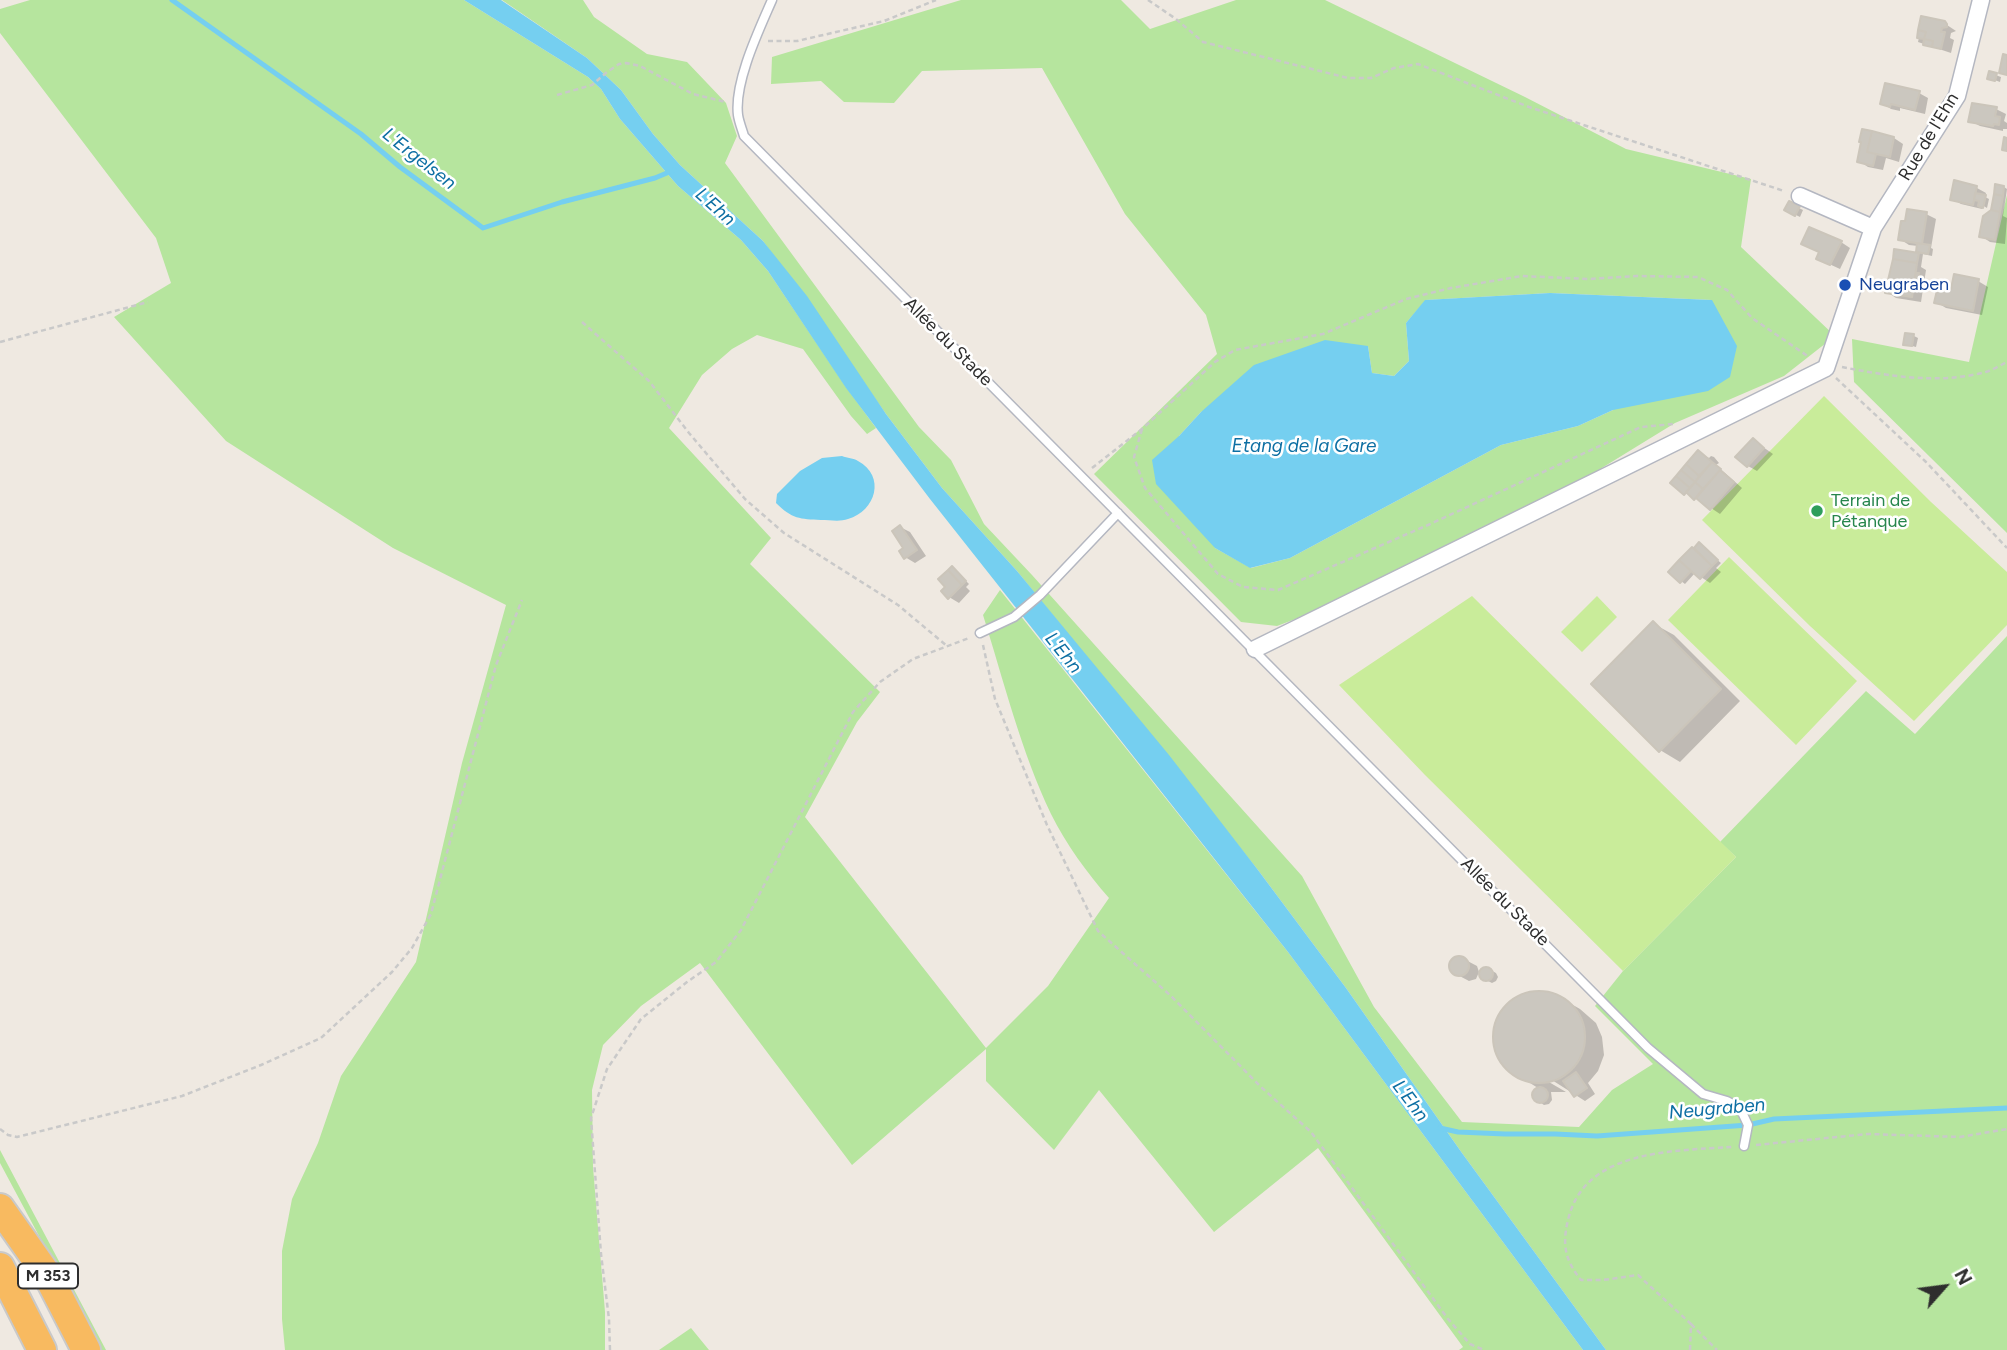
<!DOCTYPE html>
<meta charset="utf-8">
<style>
body{margin:0}
#map{position:relative;width:2007px;height:1350px;overflow:hidden;background:#efe9e1;font-family:Figtree,sans-serif}
canvas{display:block}
.north{position:absolute;left:1909px;top:1252px;width:70px;height:70px;-webkit-text-stroke:5px #fff;paint-order:stroke;rotate:62deg;font-size:19px;font-weight:700;line-height:28px;text-align:center;color:#2e2e2e}
.north::after{content:'';display:block;margin:auto;width:24px;height:32px;background:#2e2e2e;clip-path:polygon(50% 0,100% 100%,50% 72%,0 100%)}
</style>
<div id="map">
<canvas width="2007" height="1350"></canvas>
<div class="north">N</div>
</div>
<script>
const c = document.querySelector('canvas').getContext('2d');
c.lineJoin = 'round';
function fillPath(path, color) { c.fillStyle = color; c.fill(path, 'evenodd'); }
function trace(path, color, width, dash) { c.strokeStyle = color; c.lineWidth = width; c.lineCap = dash ? 'butt' : 'round'; c.setLineDash(dash || []); c.stroke(path); }
function drawText(font, color, halo, rows, align = 'center') {
  c.font = font + ' Figtree,sans-serif'; c.lineWidth = 5; c.setLineDash([]); c.textBaseline = 'middle'; c.strokeStyle = halo; c.fillStyle = color; for (const [text, x, y, turn = 0] of rows) {
    c.save(); c.translate(x, y); c.rotate((+turn || 0) * Math.PI / 180); c.textAlign = isNaN(turn) ? turn : align; if (halo) c.strokeText(text, 0, 0); c.fillText(text, 0, 0); c.restore();
  }
}
const green = new Path2D(`
 M30,0h434l124,77 13,12 19,30 58,67 63,54 27,31 78,116 30,41 -9,6 -16,-18 -48,-67 -46,-14 -25,14 -30,26 -33,53 102,110 -21,26 130,128 -23,30 -52,95 181,231 62,-62 61,-88c-22,-25 -43,-54 -58,-84 -30,-63 -47,-132 -68,-199l17,-25 288,362 295,398h-124l4,-3 -145,-199 -104,84 -115,-142 -45,60 -68,-69v-32l-134,116 -152,-202 -59,43 -38,39 -11,45 1,77 12,145v38h-320l-3,-31v-68l10,-52 26,-56 23,-67 75,-114 46,-199 44,-158 -113,-57 -167,-107 -112,-124 57,-34 -15,-45 -156,-205v-24z
 M502,0h81l11,17 53,37 40,8 39,41 11,33 -12,27 194,264 32,33 33,64 48,51 270,301 72,131 88,115 117,5 33,-37 41,-26 -58,-58 28,-35 113,-114 -16,-15 146,-151 49,43 92,-98v714h-401l-144,-197 -116,-165 -88,-118 -241,-299 -75,-83 -56,-74 -123,-173 -83,-76 -27,-31 -32,-44 -34,-32z
 M961,0h160l29,29 86,-29h89l200,97 101,52 125,30 -10,68 94,89 -51,40 -109,47 -83,51 -262,132 -53,20 -36,-4 -147,-148 123,-120 -11,-39 -81,-101 -83,-146 -120,3 -28,32 -50,-1 -23,-21 -50,3 1,-27zM1550,293l162,7 -99,110 -35,16 -77,19 -211,113 -39,10 -36,-20 -36,-112 22,-24 167,-66 4,27 22,3 15,-15 -3,-38 20,-23z
 M2007,195v338l-153,-151 -2,-43 117,23z
 M0,1150l106,200h-6l-100,-187z
 M691,1328l18,22h-50z`);
const pitch = new Path2D(`
 M1824,396l107,106 76,70v53l-93,96 -104,-95 -108,-106z
 M1729,557l128,124 -61,64 -128,-125z
 M1472,596l264,261 -113,114 -198,-196 -86,-90z
 M1597,596l20,21 -35,35 -21,-20z`);
const water = new Path2D(`
 M464,0h37l86,58 34,32 32,44 27,31 83,76 44,55 79,118 56,74 75,83 152,184 89,115 88,118 116,165 144,197h-23l-295,-398 -358,-453 -84,-111 -78,-117 -27,-31 -63,-54 -58,-67 -19,-30 -13,-12z
 M1550,293l162,7 25,46 -7,31 -22,14 -95,19 -35,16 -77,19 -211,113 -40,10 -35,-20 -59,-64 -4,-24 27,-24 22,-24 53,-47 71,-25 43,6 4,27 22,3 15,-15 -3,-38 19,-23z
 M842,456c5,2 12,2 16,5 28,15 18,50 -10,58 -8,3 -18,1 -27,1 -21,-1 -29,-1 -45,-17l1,-9 23,-23 22,-13z`);
const shadow = new Path2D(`
 M1923,18l21,5 12,8 -5,2 -1,5 4,2 -3,13 -33,-11z
 M1990,73l11,4 -1,5 -11,-4z
 M1919,93l9,5 -3,16 -25,-6v3l-9,-2 -9,-6z
 M1996,109l10,5 -2,7 3,2v6h-4v2l-23,-5 -10,-5z
 M1863,131l31,7 9,6 -4,18 -13,-4 -3,12 -15,-3 -9,-6z
 M2004,187l3,2 -4,27 4,2 -2,26 -15,-2 -9,-6 9,-23z
 M1977,188l9,5 -1,4 4,2 -2,9 -5,-3v4l-21,-5 -9,-5z
 M1789,203l14,7 -3,7 -14,-7z
 M1926,214l10,5 -5,29 2,1 -1,7 -9,-2 -2,13 5,3 -5,32 -25,-4 -9,-6 30,-38 1,-8 -9,-1 -9,-6z
 M1841,242l9,6 -10,21 -13,-6z
 M1978,281l10,6 -6,28 -36,-7 -10,-6 16,-11z
 M1914,336l4,2 -2,9 -11,-3z
 M1753,440l20,14 -16,17 -9,-5z
 M1698,452l11,6 2,-2 3,1 5,6 -3,2 26,23 -22,26 -30,-20 -1,1 -4,-2z
 M900,527l10,5 16,24 -11,7 -10,-6 1,-8z
 M1699,545l22,18 -5,5 5,4 -11,11 -15,-10 -10,11 -4,-3 5,-15 8,-16z
 M953,568l16,16 -3,3 4,4 -11,12 -10,-6 -1,-10z
 M1654,624l20,11 66,66 -60,61 -20,-12z
 M1460,957l17,9 2,6 -3,7 -7,2 -17,-9 -2,-7 3,-6z
 M1487,968l9,5 2,4 -2,4 -4,2 -10,-5 -1,-5 2,-4z
 M1528,993h16l15,4 21,12 16,14 6,14 2,18 -6,16 -10,12 7,11 -10,7 -41,-26 -2,3 24,14h-15l1,8 -3,4 -5,1 -9,-6 -2,-5 5,-6 -21,-13 -15,-14 -7,-18v-15l6,-16 12,-11z`);
const stream = new Path2D(`
 M172,0l189,134 39,33 83,61 79,-26 93,-24 19,-8
 M1440,1128l18,4 47,2h50l42,2 151,-11 26,-6 233,-11`);
const building = new Path2D(`
 M1921,16l24,5 2,3v3l-5,1 -1,4h4l-4,17 -9,-2 1,-6 -9,-2 2,-7 -8,-2z
 M1918,30l8,2 -2,7 -7,-1z
 M1924,39l9,2 -1,6 -9,-2z
 M2003,54l4,1v20l-8,-2z
 M1989,71l8,2 -2,8 -8,-2z
 M1885,83l35,8 -5,19 -24,-6 -1,3 -10,-3z
 M1972,103l25,4 -2,9 5,1 -1,8 -5,-1 -1,2 -25,-4z
 M1862,129l10,2 -5,21 9,2 -3,12 -16,-4 4,-20h-2z
 M1872,131l22,6 -4,20 -23,-5z
 M2004,137l3,1v13l-5,-1z
 M1954,180l23,6 -4,19 -23,-5z
 M1995,184l9,2 -1,10 -9,-2z
 M1975,193l11,2 -3,13 -5,-2 1,-5 -5,-1z
 M1994,194l9,2 -3,16 -9,-2z
 M1789,201l11,5 -5,10 -11,-6z
 M1907,209l20,3 -5,32 -24,-4 3,-19h4z
 M1991,210l9,2 -5,28 -16,-3 4,-21z
 M1809,227l33,14 -12,24 -14,-6 3,-7 -18,-8z
 M1917,243l13,2 -2,9 -12,-2z
 M1894,249l25,4 -2,10 -24,-4z
 M1893,259l24,4 -5,34 -27,-4z
 M1916,273h3l-2,15h-4z
 M1954,274l25,5 -6,32 -39,-8 4,-17 13,3z
 M1905,333l9,1 -2,12 -9,-1z
 M1753,438l11,10 -17,19 -12,-10z
 M1698,450l14,12 -13,14 -13,-12z
 M1712,462l9,7 -18,20 -8,-7z
 M1686,464l13,12 -4,6 -14,-12z
 M1681,470l14,12 -5,6 -14,-12z
 M1720,470l14,12 -24,28 -14,-12z
 M1676,476l14,12 -6,7 -14,-12z
 M1695,482l8,7 -9,11 -8,-8z
 M900,525l17,25 -13,9 -5,-8 4,-3 -11,-17z
 M1699,542l19,18 -6,6 -18,-18z
 M1692,547l20,19 -12,13 -21,-19z
 M1679,560l12,11 -11,12 -12,-11z
 M952,566l14,15 -4,4 -14,-15z
 M948,570l14,15 -14,14 -7,-8 4,-4 -7,-8z
 M1653,621l68,68 -62,63 -68,-68z
 M1449 966a10 10 0 1 1 20 0a10 10 0 1 1-20 0Z
 M1479 974a7 7 0 1 1 14 0a7 7 0 1 1-14 0Z
 M1493 1037a46 46 0 1 1 92 0a46 46 0 1 1-92 0Z
 M1576,1072l11,16 -13,9 -11,-16z
 M1532 1095a8 8 0 1 1 16 0a8 8 0 1 1-16 0Z`);
const path = new Path2D(`
 M1148,0l28,19 27,23 145,36h23l23,-10 24,-4 111,43 255,84
 M768,41h29l87,-20 52,-21
 M557,95l35,-10 15,-13 12,-8 7,-1 14,3 53,28 33,8
 M582,322l67,59 40,52 56,66 39,34 114,72 49,41
 M0,342l148,-40
 M1842,367c46,9 94,17 140,6 9,-2 17,-7 25,-11
 M1836,378l90,84 81,86
 M1142,429l-8,28 11,31 73,86 25,13 35,3 150,-65 213,-98 33,-3
 M1092,468l50,-39 73,-67 20,-12 88,-16 83,-35 45,-11 71,-12 67,3 47,-3 62,1 29,13 25,28 57,39
 M983,645l12,54 52,126 51,106 73,65 90,91 50,45 137,187 22,25 14,6
 M0,1129l8,6 9,2 165,-41 79,-31 60,-27 71,-66 20,-24 19,-34 65,-249 26,-65
 M1756,1145l112,-11 92,3 47,-8
 M1691,1324l26,26
 M610,1350l-1,-31 -8,-65 -10,-136 16,-49 34,-50 46,-37 29,-20 25,-32 112,-218 27,-30 33,-23 56,-21
 M1690,1350l1,-26 -53,-49 -35,5h-22c-16,-20 -19,-35 -13,-60 16,-71 106,-69 164,-73`);
const service = new Path2D(`
 M772,0c-13,30 -38,82 -34,115 1,7 4,14 6,21l904,912 55,46 24,7 13,7 8,17 -4,21
 M980,633l34,-16 26,-22 78,-82`);
const minor = new Path2D(`
 M1800,196l73,32
 M1255,649l571,-281 47,-140 84,-132 24,-96`);
const trunk = new Path2D(`
 M0,1208l48,68 38,74
 M0,1267l42,83`);
const markers = [
 [1845,285,7,"#1a4fb4"],
 [1817,511,7,"#2e9e5b"]
];
const shields = [
 [48,1276,60]
];
const shieldNames = [
 ["M 353",48,1276]
];
const streetNames = [
 ["Rue de l'Ehn",1929,137,-59],
 ["Allée du Stade",948,342,45],
 ["Allée du Stade",1505,902,45]
];
const transitNames = [
 ["Neugraben",1859,285]
];
const leisureNames = [
 ["Terrain de",1831,501],
 ["Pétanque",1831,522]
];
const waterNames = [
 ["L'Ergelsen",419,159,38],
 ["L'Ehn",715,207,42],
 ["Etang de la Gare",1304,446],
 ["L'Ehn",1063,653,51],
 ["L'Ehn",1410,1101,53],
 ["Neugraben",1717,1109,-5]
];
fillPath(green, '#b6e59e');
fillPath(pitch, '#c9ec9a');
fillPath(water, '#75cff0');
fillPath(shadow, '#0003');
trace(stream, '#75cff0', 5);
fillPath(building, '#cbc7bf');
trace(building, '#cbc5ba', 2);
trace(service, '#b4b7c1', 11);
trace(minor, '#b4b7c1', 19);
trace(trunk, '#c9c9c9', 32);
trace(path, '#c9c9c9', 2.5, [5, 3.5]);
trace(service, '#fff', 8);
trace(minor, '#fff', 16);
trace(trunk, '#f8ba60', 28);
for (const [x, y, r, color] of markers) { const dot = new Path2D(); dot.arc(x, y, r, 0, 2 * Math.PI); c.fillStyle = color; c.fill(dot); trace(dot, '#fff', 2.5); }
for (const [x, y, w] of shields) { const box = new Path2D(); box.roundRect(x - w / 2, y - 12.5, w, 25, 5); c.fillStyle = '#fff'; c.fill(box); trace(box, '#2e2e2e', 2); }
drawText('bold 16px', '#2e2e2e', null, shieldNames);
drawText('18px', '#2e2e2e', '#fff', streetNames);
drawText('18px', '#164399', '#fff', transitNames, 'left');
drawText('18px', '#27864d', '#fff', leisureNames, 'left');
drawText('italic 19px', '#0d6fa3', '#fff', waterNames);
</script>
